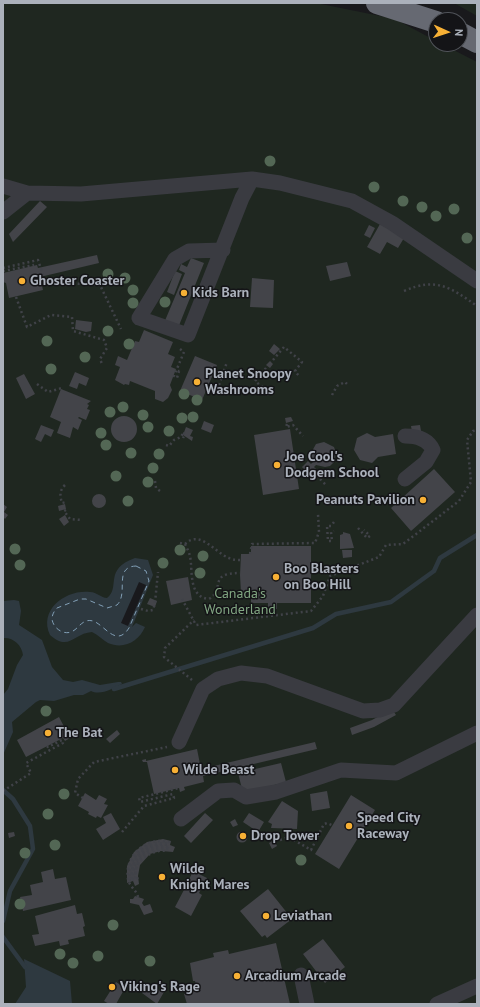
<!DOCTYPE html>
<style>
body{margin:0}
#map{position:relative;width:480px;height:1007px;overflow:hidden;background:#19191c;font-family:"PT Sans",sans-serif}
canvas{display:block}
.frame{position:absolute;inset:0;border:4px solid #abb1bb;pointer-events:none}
.north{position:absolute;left:428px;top:12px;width:40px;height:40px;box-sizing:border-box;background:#141417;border:1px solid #505359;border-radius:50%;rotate:93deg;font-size:11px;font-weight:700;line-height:16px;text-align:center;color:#abb1bb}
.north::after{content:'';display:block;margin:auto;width:14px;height:18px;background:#f7b035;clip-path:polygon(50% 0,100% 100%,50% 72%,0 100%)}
</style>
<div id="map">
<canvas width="480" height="1007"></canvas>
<div class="frame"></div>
<div class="north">N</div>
</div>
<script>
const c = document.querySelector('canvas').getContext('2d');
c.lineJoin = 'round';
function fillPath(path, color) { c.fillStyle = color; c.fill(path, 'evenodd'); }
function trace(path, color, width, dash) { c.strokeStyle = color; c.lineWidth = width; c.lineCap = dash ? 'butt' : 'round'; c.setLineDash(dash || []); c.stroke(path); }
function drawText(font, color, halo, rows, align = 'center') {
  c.font = font + ' "PT Sans",sans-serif'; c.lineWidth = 3; c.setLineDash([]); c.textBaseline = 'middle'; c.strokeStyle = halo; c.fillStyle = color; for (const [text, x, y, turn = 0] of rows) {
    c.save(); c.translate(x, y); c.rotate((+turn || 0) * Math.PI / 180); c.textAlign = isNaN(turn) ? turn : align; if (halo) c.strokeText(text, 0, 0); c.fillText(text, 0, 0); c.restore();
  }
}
const green = new Path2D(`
 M3,3h313l79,16 41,22v3h6l35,18v942h-474z
 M454,3h23v13z`);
const water = new Path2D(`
 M135,558l13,2 5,15 -21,52 4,-4 9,4c-6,14 -21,23 -37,16 -5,-3 -10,-8 -16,-11 -18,1 -23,20 -42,3 -12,-26 17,-46 40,-43 7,0 11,6 17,6 14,-10 -4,-29 28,-40z
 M14,600l5,1 2,10 -2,14 23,15 10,27 11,13 10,2 9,-2 18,5 18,-3h3l1,2c-9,4 -21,12 -31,7l-8,4h-9l-20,6 -14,-1 -4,2 -24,20 1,10 -10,23v-60l5,-6 9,-24 6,-10c-1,-10 -10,-18 -20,-17v-37z
 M24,959l46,22 2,23h-57l11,-17z`);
const pier = new Path2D(`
 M139,582l7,3 -18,41 -7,-3z`);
const stream = new Path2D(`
 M114,689l199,-61 23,-14 55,-12 43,-31 6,-13 37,-23
 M3,790l10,9 17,27 3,23 -23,42 -7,30
 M3,937l22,30`);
const ferry = new Path2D(`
 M136,566l10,5 3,10 -20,47c-13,20 -24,-3 -36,-7 -11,-3 -14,8 -22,11 -8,3 -18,-4 -19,-13 0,-4 2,-8 5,-11l23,-9h6l21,9 10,-3c12,-12 -4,-38 19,-39z`);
const building = new Path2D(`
 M40,201l7,6 -34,35 -4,-8z
 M380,224l24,14 -6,10 -11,-6 -7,12 -13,-7z
 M369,225l6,3 -5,10 -6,-3z
 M97,255l2,8 -59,14 3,13 -34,8 -3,-15 -3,-1v-9l34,-8 1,3z
 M191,258l13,5 -26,65 -14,-5 21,-50 -6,-3 2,-6 6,3z
 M347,262l4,14 -21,5 -4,-15z
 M175,271l7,3 -8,21 -7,-3z
 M252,278l22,2 -1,28 -23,-1z
 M76,320l16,2 -1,9 -5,1 -11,-3z
 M144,330l29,12 -5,12 7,3 -4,10 5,2 -6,16 2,5 -4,8 -5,4 -8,-3v-8l-25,-10 -1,4 -4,-1 -1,1 -9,-5 5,-13 -5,-2 3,-9 9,4 8,-19 4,1z
 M274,344l6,5 -6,6 -5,-4z
 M195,356l22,9 -15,35 -22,-9z
 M270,361l3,3 -3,4 -4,-3z
 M75,372l14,6 -3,8 -7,-3 -2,6 -8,-3z
 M24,374l11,20 -9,5 -10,-21z
 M61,389l30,12 -4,3 2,1 -2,4 3,1 -4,10 -7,-3 -1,1 4,2 -4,10 -5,-3 -3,11 -13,-5 4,-11 -11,-5z
 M111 429a13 13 0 1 1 26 0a13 13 0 1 1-26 0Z
 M291,417l2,4 -7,2 -1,-5z
 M204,421l10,4 -3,8 -10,-4z
 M41,425l13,5 -3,7 -6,-3 -4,8 -6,-3z
 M420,425l1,6 -9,1 -1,-6z
 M186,427l7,3 -3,6 3,1 -1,4 -9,-6z
 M290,429l9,60 -36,6 -9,-60z
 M367,433l8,4 18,-3 3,20 -18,3 -6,6 -12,-3 -6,-10 3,-12z
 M324,442l10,5 2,6 -2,9 -4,4 -5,1 -9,-2 -2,2 2,2 -7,6 -7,-8 6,-6 3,3 2,-2 -1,-3h-4v-6h3l5,-9z
 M434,469l21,23 -44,39 -20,-23z
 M92 501a7 7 0 1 1 14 0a7 7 0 1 1-14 0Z
 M3,504l4,3 -3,5 4,3 -3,4 -2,-2z
 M65,504l1,5 -7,2 -1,-5z
 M65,515l4,7 -5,4 -5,-7z
 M343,532l7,2 4,14 -14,1v-14l3,-1z
 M251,546h60v57h-34v6h-9v-6h-17v-10h-10l-1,-18 1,-21h10z
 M342,550h10v7l-9,1z
 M188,577l4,23 -21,5 -5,-24z
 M150,598l7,3 -2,6 -8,-3z
 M392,709l4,6 -22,12 -22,8 -2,-7 22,-8z
 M59,717l11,21 -5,3 -2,-3 -37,19 -9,-17z
 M117,730l3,4 -10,9 -4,-4z
 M315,742l2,7 -114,27 1,6 -20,5 1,3 -5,2 -1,-4 -25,6 -7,-32h-4l-1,-2 4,-1v2l51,-12 4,20z
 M281,763l5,19 -43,11 -5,-20z
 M327,791l3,17 -18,3 -2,-17z
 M85,793l11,7 3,-5 8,4 -3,5 4,1 -7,13 -4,-2 -1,2 -8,-4 1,-2 -11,-6z
 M351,795l24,15 -36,59 -24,-15z
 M282,801l16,10 -1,18 -26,-1 1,-4 -4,-2z
 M111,813l9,16 -17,11 -7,-11 10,-6 -3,-6z
 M205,813l8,7 -22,23 -7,-7z
 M249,813l15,9 -6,10 -15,-10z
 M235,819l3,6 -5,2 -3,-5z
 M236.5 837a5.5 5.5 0 1 1 11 0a5.5 5.5 0 1 1-11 0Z
 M14,832l1,4 -6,2 -1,-5z
 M163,839l8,2 -1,4 5,2 -2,5 -12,-1 -11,3 -10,11 -2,11 1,8 -4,2 -2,-5 -6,2v-17l7,-14 13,-10z
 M274,840l3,6 -5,3 -3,-6z
 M53,869l2,10 11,-2 5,23 -48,11 -3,-14 12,-2 -2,-10 13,-3 -2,-10z
 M193,871l14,7 -8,15 3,2 -11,21 -16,-9 11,-21 2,1 1,-2 -2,-1z
 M268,889l24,30 -25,19 -2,-3 -3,2 -22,-26z
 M135,896l9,3 -2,4 2,3 6,-2 3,8 -9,3 -5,-10 -9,-2v-4h3z
 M75,905l2,9 5,-1 3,13 -2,1 2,9 -17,4 1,4 -9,2 -1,-5 -24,5 -3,-11 7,-1 -4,-18z
 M323,939l22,28 -20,16 -22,-29z
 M276,943l14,61h-103l-3,-10h4l-1,-2 10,-3 -2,-8h-2l-3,-18 24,-6 -1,-4 15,-3 1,4z
 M116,982l9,6 -9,16h-7l-5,-3z
 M147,984l17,8 -7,12 -15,-11z`);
const path = new Path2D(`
 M3,268l35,-8 6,18 5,4 51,3 21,44
 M3,271l31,-6
 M404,291c32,-14 46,-4 73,15
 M16,297l11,30 24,-12 21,2 1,14 31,9 3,8 -7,11 2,5
 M180,349l4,3 -10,24 3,2 2,-7 2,1
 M273,360l11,-13 18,15 -7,9 4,5
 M266,368l-11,13 10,8 4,7
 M37,384l11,8 14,-4
 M219,385l8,-23
 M332,395l5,-9 8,-4 2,2
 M287,424l-1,3 7,-2 10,11
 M183,433l2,1 -2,4
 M166,445l3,1 5,-6 7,-3 2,-4
 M313,472l13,13
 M155,481l1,7 4,3
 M65,485c-6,6 -5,11 -3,18l4,-1
 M66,510l-2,1 6,8 12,1
 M334,522l-3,4h-4l1,15h4l-1,-9 3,-1
 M358,528l9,10 3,-2 -6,-6
 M180,543l5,1c2,4 4,8 5,12 3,15 -2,41 19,43 17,-10 -2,-26 31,-26
 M185,544c15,-15 30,9 44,14 4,2 8,2 12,2
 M250,554l2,-10 63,-1 4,-11 -1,-18
 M182,599l14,26 115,-14 12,-15 7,-20 49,-19 7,-12 17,-1 56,-43 12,-19 -4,-42 6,-9 4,-1
 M141,609l7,2 5,-1 2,-7 3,-31
 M192,680l-28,-23 1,-9 29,-28
 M3,791l28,-18 -5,-10 37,-20 -1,-3 -14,7 -1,-1
 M83,798l-8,-5 3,-14 16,-17 73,-15
 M122,832l22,-26 30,-8 -1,-4 -33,8 -1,-4 40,-10
 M280,840l9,-3 22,13 13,-26 3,-1 7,3
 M138,897c-1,-6 -9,-11 -10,-18 -4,-24 19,-43 41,-37v2c-24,-5 -42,13 -39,37l2,-1c-3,-22 14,-39 36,-35v2c-21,-4 -37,12 -35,33h2c-1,-20 12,-35 32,-31v2c-16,-3 -39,14 -29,28`);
const minor = new Path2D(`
 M3,186l24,7 54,1 171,-15 28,4 72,18 40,22 85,58
 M3,212l24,-19
 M223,250l-34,1 -14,8 -36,59 49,17 54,-137 10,-19
 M405,479l21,-17 7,-12c-5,-11 -16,-14 -28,-14
 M179,742l24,-53 15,-10 23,-6 26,3 96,35 17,-1 14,-5 83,-90
 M181,819l37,-28 16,-1 12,7 30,-5 65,-22 55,3 81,-40
 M301,975l6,29
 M437,1004l40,-18`);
const highway = new Path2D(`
 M377,3l59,19
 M460,33l17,9`);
const trees = [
 [270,161],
 [374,187],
 [403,201],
 [422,207],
 [454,209],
 [436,216],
 [467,238],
 [108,274],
 [125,278],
 [133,290],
 [165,302],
 [133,303],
 [108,331],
 [47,341],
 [129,344],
 [85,357],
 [51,369],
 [184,394],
 [197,400],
 [123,407],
 [110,412],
 [143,415],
 [193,417],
 [182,418],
 [148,427],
 [169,431],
 [101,433],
 [106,445],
 [131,453],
 [159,454],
 [153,468],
 [116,476],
 [148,482],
 [128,501],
 [15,549],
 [180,550],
 [203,556],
 [163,563],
 [20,565],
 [200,573],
 [46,711],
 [64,794],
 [48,814],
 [55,845],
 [25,853],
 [301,860],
 [20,904],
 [113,925],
 [60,954],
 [98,956],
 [150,961],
 [73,963]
];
const markers = [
 [22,281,4,"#f7b035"],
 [184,293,4,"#f7b035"],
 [197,382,4,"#f7b035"],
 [277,465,4,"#f7b035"],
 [423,500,4,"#f7b035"],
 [276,577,4,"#f7b035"],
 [48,733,4,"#f7b035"],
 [175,770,4,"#f7b035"],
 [349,826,4,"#f7b035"],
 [243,836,4,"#f7b035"],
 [162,877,4,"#f7b035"],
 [266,916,4,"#f7b035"],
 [237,976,4,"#f7b035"],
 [112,987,4,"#f7b035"]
];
const poiNames = [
 ["Ghoster Coaster",30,281],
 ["Kids Barn",192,293],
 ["Planet Snoopy",205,374],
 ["Washrooms",205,390],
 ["Joe Cool's",285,457],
 ["Dodgem School",285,473],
 ["Peanuts Pavilion",415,500,"right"],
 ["Boo Blasters",284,569],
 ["on Boo Hill",284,585],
 ["The Bat",56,733],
 ["Wilde Beast",183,770],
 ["Speed City",357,818],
 ["Raceway",357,834],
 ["Drop Tower",251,836],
 ["Wilde",170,869],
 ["Knight Mares",170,885],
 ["Leviathan",274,916],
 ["Arcadium Arcade",245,976],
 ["Viking's Rage",120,987]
];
const parkNames = [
 ["Canada's",240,594],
 ["Wonderland",240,610]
];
fillPath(green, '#1f2720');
fillPath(water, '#2e3940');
fillPath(pier, '#19191c');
trace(stream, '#2e3940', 4.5);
trace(ferry, '#82a0b7', 1, [5, 4]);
fillPath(building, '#434449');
trace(path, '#404248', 2.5, [2, 3]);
trace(minor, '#3a3b41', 15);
trace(highway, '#666972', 22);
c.fillStyle = '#536755';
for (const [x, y] of trees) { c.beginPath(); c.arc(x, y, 5.5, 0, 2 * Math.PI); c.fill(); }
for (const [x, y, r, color] of markers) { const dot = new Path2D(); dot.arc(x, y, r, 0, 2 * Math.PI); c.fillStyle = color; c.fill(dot); trace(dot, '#141417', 1.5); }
drawText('bold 14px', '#abb1bb', '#141417', poiNames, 'left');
drawText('14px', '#82a783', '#141417', parkNames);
</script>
